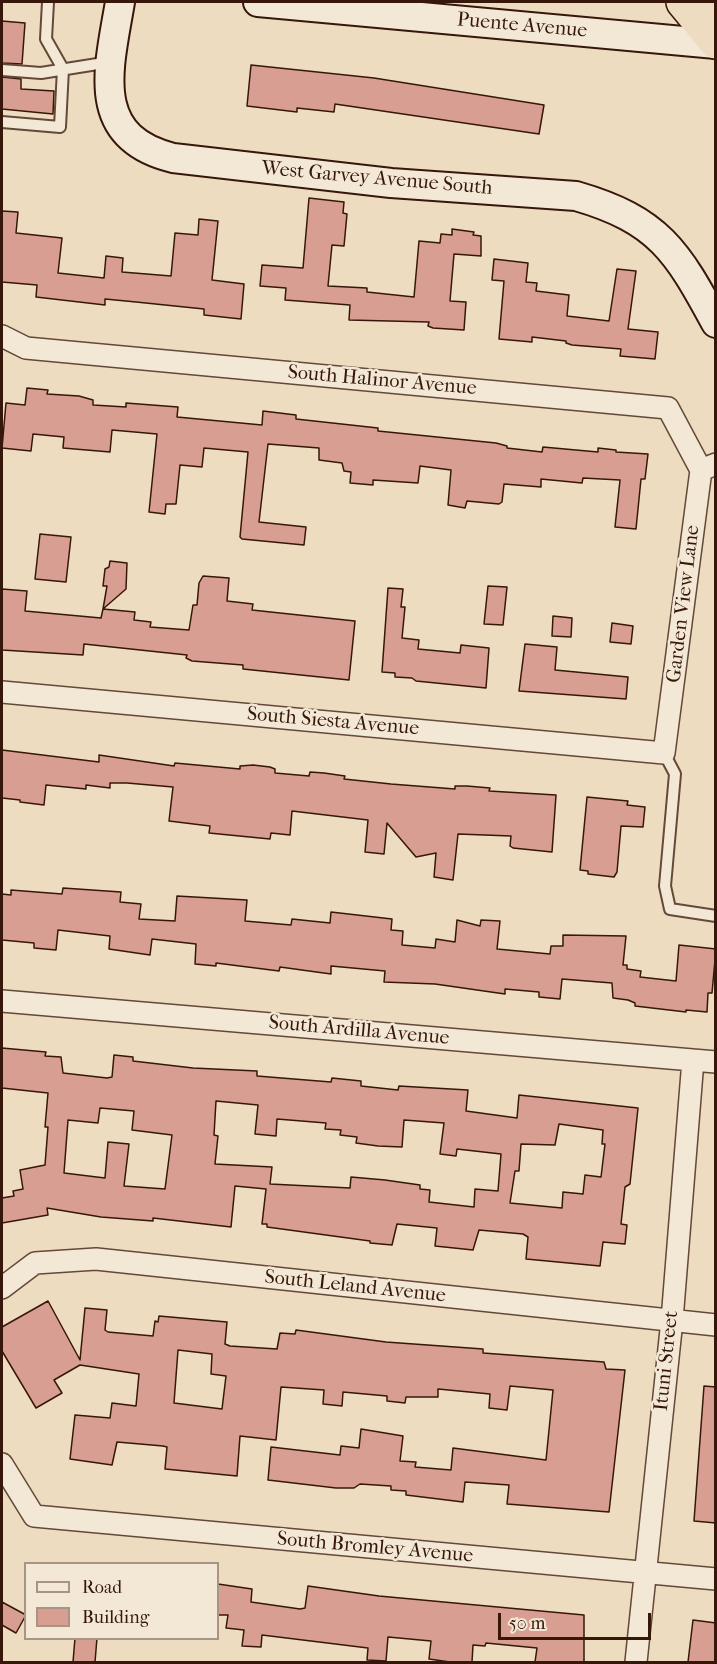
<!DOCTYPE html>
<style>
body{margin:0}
#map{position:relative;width:717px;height:1664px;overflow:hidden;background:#eddcc0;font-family:"IM FELL French Canon",serif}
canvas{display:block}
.frame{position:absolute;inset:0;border:3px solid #36170a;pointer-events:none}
.legend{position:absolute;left:24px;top:1562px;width:195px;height:78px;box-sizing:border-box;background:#f3e8d6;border:2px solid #a79484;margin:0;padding:8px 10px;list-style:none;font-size:18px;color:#36170a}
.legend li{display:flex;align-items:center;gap:12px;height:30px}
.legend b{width:30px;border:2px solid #a79484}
.scale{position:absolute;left:498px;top:1613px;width:153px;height:27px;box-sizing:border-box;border:3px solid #36170a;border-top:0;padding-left:8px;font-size:18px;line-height:21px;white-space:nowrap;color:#36170a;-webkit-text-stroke:4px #f3e8d6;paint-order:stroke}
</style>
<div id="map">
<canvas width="717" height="1664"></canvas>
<div class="frame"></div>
<ul class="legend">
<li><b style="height:8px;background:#f3e8d6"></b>Road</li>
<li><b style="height:16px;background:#d99e92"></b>Building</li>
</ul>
<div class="scale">50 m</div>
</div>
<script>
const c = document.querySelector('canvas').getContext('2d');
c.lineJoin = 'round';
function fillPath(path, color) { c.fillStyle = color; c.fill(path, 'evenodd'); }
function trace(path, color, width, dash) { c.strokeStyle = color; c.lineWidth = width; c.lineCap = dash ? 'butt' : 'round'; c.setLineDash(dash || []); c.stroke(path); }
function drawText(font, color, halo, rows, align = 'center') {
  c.font = font + ' "IM FELL French Canon",serif'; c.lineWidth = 5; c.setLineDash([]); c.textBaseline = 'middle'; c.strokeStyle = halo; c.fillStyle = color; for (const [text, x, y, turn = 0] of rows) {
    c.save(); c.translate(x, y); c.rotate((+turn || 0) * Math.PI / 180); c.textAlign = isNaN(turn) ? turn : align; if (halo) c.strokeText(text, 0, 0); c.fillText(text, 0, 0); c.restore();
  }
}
const building = new Path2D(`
 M2,21l23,2 -3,41 -20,-1z
 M251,65l123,13 170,27 -5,29 -204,-30 -1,8 -37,-4v4l-50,-6z
 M2,77l19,2v10l33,2 -1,23 -51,-5z
 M309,198l35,4 -1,11 4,1 -3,32 -12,-1 -4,41 39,2v4l47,5 5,-56 21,2 1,-9 11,1v-6l22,3 -1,3 8,1v20l-27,-2 -4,47 16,1 -2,28 -31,-2 -5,-2 1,-4 -80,-2 1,-15 -65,-5 1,-12 -26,-2 2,-21 41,3z
 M2,211l16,1 -2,21 46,5 -4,35 46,5 2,-22 17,2 -1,14 49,4 4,-43 23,2 1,-16 19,2 -6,59 32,4 -3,35 -37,-4v-6l-68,-7 -31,-3v6l-69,-8 1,-12 -35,-3z
 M494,259l34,4 -2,19 11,1 -1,8 33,4 -2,21 42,5 8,-52 19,2 -8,58 30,3 -3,27 -35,-3 1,-7 -49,-4 -6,-2v-2l-34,-4v5l-33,-3 5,-58 -12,-1z
 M27,388l21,2 -1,4 32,2 14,4v5l33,2v-4l52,4 -1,10 85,8 1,-14 33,4v4l82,9v3l118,12 11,3v2l35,4 1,-5 55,5v-4l18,2v2l32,2 -3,25h-4l-5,50 -21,-2 5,-47 -37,-2 -1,5 -41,-4v8l-37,-3 -2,18 -3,2 -32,-3 -2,7 -17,-3 3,-35 -31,-4 -2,17 -45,-3v5l-23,-2 1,-11 -7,-1 -2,-8 -23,-3v-12l-51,-4 -9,78 47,5 -2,18 -62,-6 -2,-2 8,-85 -44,-4 -2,19 -22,-2 -4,39h-10l-1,10 -16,-2 8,-78 -45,-4 -2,22 -47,-4 1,-11 -31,-3 -2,17 -29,-3 4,-45 19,2z
 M40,534l31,3 -5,45 -31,-3z
 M110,561l17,2 -1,26 -23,20 4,-23h-4l2,-17 4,-2z
 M203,576l26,2 -2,23 26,3 -1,6 103,11 -6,59 -106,-11v-4l-51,-4 -6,-3 1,-3 -103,-11 -1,11 -81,-5v-61l25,2 -2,20 76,7 2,-9 32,3 -1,8 17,2 -1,5 39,3 4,-25h4l2,-22z
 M488,586l19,1 -4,38 -19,-1z
 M388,588l15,1 -2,18h4l-3,31 17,2 -1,9 42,4 1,-8 28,3 -3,40 -70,-7 -4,-3 -17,-1v-4l-13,-1z
 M553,616l19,2 -1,19 -19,-1z
 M612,623l21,3 -2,18 -21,-2z
 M525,644l32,3 -2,23 73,7 -2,22 -107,-8z
 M2,750l97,12v-7l75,11 1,-3 65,6v-3l13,-1 17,2 5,2v4l34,3 1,-4 14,1 21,3 -1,3 47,5 64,5v-3h12l23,2 -1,3 67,4 -4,57 -39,-4 -3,-2 1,-10 -53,-2 -5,46 -19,-3 2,-24 -20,4 -29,-34 -3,31 -19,-2 3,-32 -76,-9 -2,24 -19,-2 -1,6 -61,-6 1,-7 -41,-5 4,-34 -46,-4h-17v5l-24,-3v4l-40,-4 -2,20 -24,-3v-2l-18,-2z
 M587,797l41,4 -1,4 18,2 -2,20 -22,-1 -4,46 -3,5 -26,-3v-3l-8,-1z
 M63,888l58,4 -1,10 21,2 -2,15 36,2 2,-25 70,4 -2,21 46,4 1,-6 38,4 1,-11 61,7 -1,11 12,1 -1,14 33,3 1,-9 19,3 2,-22 23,6 1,-6 19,1 -3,28 53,5 1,-8h12v-11l63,1 -3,29h4v4l14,2 -1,6 36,4 3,-36 37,4 -4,44h-4l-1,19 -21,-2v2l-51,-6v-3l-7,-3 -15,-2 -1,-15 -50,-4 -2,20 -21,-2v-5l-34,-3v5l-70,-10 -51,-2 1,-11 -54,-5v8l-51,-7 -1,4 -63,-8v3l-21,-2 1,-20 -44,-5 -2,16 -41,-6 1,-13 -52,-6 -2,20 -22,-2v-5l-32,-3v-46l9,1v-5l51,4z
 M2,1048l44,4 -1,4 16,1 2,16 44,5 5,-1 2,-22 19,2v4l60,7 64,3v5l74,6 1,-4 29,3v5l37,4 1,-4 69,4 -2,21 51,7 2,-23 119,13 -8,76 -5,3 -4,37 6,1 -2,19 -22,-2 -3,24 -74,-7 2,-22 -5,-3 -44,-4 -6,20 -38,-4 2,-18 -40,-4 -5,21 -22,-2v-2l-103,-14v-3h-5l4,-35 -31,-3 -4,41 -78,-9v3l-52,-4 -54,-9 1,7 -46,8v-25l12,-2 -1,-5 10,-2 -3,-19 25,-5 3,-38h-3l3,-34 -46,-5zM216,1101l42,4 -3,29 21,2 1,-17 49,4 -1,6 16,1 -1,5 17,2 -1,6 22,3 24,1 2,-27 40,3 -4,31 16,2 1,-7 44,5 -3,37 -23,-2 -1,18 -45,-5 1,-12 -10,-1v-4l-35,-5 -34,-3 -1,11 -80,-4 2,-17 -57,-3 3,-28 -4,-1zM100,1108l34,3 -2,19 40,5 -7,54 -41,-3 5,-42 -21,-2 -3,36 -41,-5 4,-53 30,3zM559,1124l44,6 -1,14h3l-4,33 -16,-2 -2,19 -20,-2 -1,16 -52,-5 5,-32h4l2,-27 34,1z
 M48,1301l32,59 5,-52 22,2 -2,20 3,2 45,4 2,-15 3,1 1,-6 68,6 -2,22 5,2 47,3 3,-16 15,1 1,-4 90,12 97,7v4l121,9 2,7 19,1 -16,142 -102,-8 2,-19 -44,-3 -2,20 -57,-7v-4l-15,-1v-4l-31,-2 -6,4h-18l-68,-8 3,-33 69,8 1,-9 18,2 2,-19 42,7 -3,25 16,1 -1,5 36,3 2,-22 93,12 7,-70 -43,-4 -3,24 -18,-2 1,-14 -52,-5v8h-32l-1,6 -18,-2v-5l-44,-4 -1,14 -19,-2 1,-14 -43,-3 -5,53 -36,-4 -3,40 -72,-7 2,-22 -4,-1 -46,-4 -5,23 -42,-6 5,-44 35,3 2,-15 24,3 3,-32 -59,-9 -26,15 8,13 -26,15 -34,-57v-24zM178,1350l34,4 -1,20 15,2 -4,33 -48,-6z
 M704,1386l12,1v136l-22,-2z
 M218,1584l34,5 -1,13 49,7 5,-1 3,-22 71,10 205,19v47h-49l2,-14 -51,-5 -1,3 -12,-1 -1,17h-22l-21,-3 2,-18 -43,-4 -2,24 -19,-1 1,-12 -106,-13 -1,12 -19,-1 2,-16 -18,-2 2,-13h-10z
 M2,1602l24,13 -10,18 -14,-8z
 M693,1620l23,3v39h-28z
 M75,1638h22l-2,24h-22z`);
const service = new Path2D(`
 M2,70l39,3 69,-11
 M2,122l58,5 3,-58 -17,-30 2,-37
 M664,753l11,21 -10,112 5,23 46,7`);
const minor = new Path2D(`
 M2,336l24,12 642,60 33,62
 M2,692l662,61 37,-283 15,-6
 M2,1001l714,61
 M2,1288l33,-25 61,-4 620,66
 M2,1464l32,52 682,63
 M636,1662l36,-342 21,-260`);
const secondary = new Path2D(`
 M120,2c-11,66 -32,135 53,156l218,25 185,13c83,24 101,55 140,127
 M258,2l458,42`);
const motorway = new Path2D(`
 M683,2l33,40
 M715,2h1`);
const streetNames = [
 ["Puente Avenue",522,26,5],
 ["West Garvey Avenue South",377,179,5],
 ["South Halinor Avenue",382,381,5],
 ["Garden View Lane",684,604,-83],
 ["South Siesta Avenue",333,722,5],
 ["South Ardilla Avenue",359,1031,5],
 ["South Leland Avenue",355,1287,6],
 ["Ituni Street",667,1361,-84],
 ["South Bromley Avenue",375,1548,5]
];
fillPath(building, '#d99e92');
trace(building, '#36170a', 1.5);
trace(service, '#644838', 14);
trace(minor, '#644838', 24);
trace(secondary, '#36170a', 32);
trace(motorway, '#36170a', 36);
trace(service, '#f3e8d6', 10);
trace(minor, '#f3e8d6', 21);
trace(secondary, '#f3e8d6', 28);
trace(motorway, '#eddcc0', 33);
drawText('20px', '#36170a', '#f3e8d6', streetNames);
</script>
